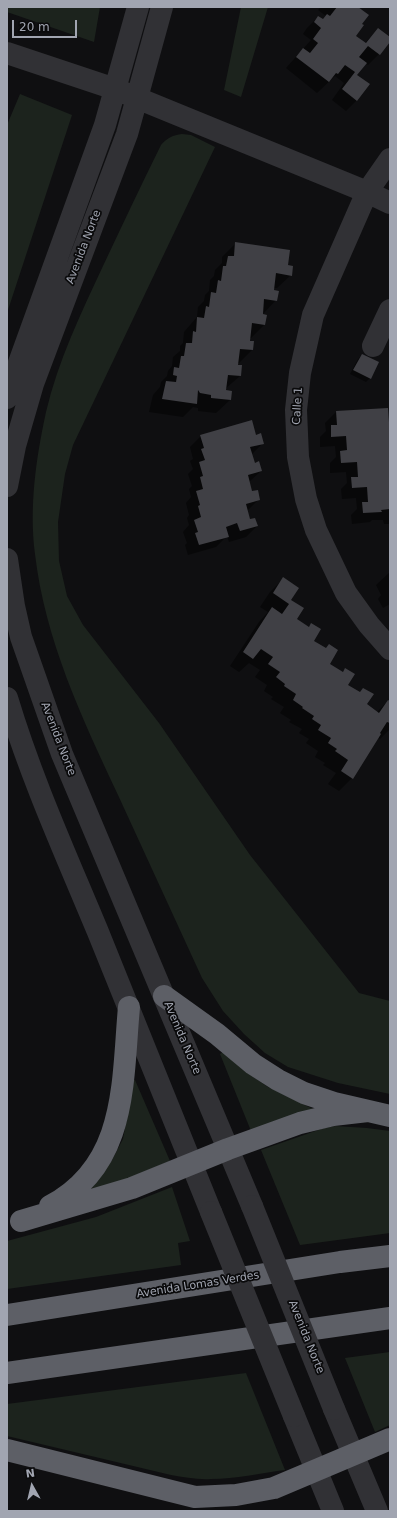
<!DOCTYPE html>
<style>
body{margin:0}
#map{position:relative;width:397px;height:1518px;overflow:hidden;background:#0f0f11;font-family:"DejaVu Sans",sans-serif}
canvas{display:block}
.frame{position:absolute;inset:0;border:8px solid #a1a5b1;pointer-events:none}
.north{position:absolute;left:12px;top:1466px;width:40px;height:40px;-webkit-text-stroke:3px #0a0a0b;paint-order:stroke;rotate:352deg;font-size:11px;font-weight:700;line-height:16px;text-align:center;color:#a1a5b1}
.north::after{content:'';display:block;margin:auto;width:14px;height:18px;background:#a1a5b1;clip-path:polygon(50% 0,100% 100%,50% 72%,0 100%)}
.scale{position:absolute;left:12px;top:20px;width:65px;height:18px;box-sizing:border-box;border:2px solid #a1a5b1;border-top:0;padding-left:5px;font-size:12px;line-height:14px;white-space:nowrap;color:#a1a5b1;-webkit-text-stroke:3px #0a0a0b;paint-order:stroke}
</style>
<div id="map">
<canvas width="397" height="1518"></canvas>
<div class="frame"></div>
<div class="north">N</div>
<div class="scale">20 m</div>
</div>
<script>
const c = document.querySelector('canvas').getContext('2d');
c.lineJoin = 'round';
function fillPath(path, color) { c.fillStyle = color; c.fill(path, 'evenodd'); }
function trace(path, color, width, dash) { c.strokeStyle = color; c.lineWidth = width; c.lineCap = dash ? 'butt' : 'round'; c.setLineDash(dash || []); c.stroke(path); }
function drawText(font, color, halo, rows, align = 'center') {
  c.font = font + ' "DejaVu Sans",sans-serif'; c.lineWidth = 3.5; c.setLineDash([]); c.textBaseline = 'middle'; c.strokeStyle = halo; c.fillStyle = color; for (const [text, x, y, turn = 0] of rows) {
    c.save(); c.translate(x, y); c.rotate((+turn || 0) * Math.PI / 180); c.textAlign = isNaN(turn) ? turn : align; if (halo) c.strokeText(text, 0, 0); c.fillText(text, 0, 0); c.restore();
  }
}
const green = new Path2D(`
 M7,7h93l-6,35 -87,-30z
 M241,7h27l-27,90 -17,-7z
 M20,94l52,21 -65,198v-188z
 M182,134l9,1 24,12 -142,298 -8,29 -7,48 1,39 8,35 16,29 76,98 91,132 109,138 31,8v93l-52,-11 -50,-16 -23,-14 -21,-19 -21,-23 -21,-33c-28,-61 -56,-122 -84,-183 -36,-77 -73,-155 -83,-241 -6,-47 1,-96 11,-142 12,-51 35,-99 57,-146 19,-40 38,-81 58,-121 6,-7 12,-10 21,-11z
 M223,1052l19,17 26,18 45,22 -62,22 -31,-77z
 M134,1080h1l35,81 -84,35 26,-36 11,-21z
 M335,1126l32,2 23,3v102l-90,12 -39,-95 63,-22z
 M172,1187l18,54 -12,2 3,22 -174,24v-48l89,-24z
 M390,1352v73l-15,7 -30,-74z
 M246,1373l39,97c-25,3 -49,9 -74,9 -13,1 -27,-2 -40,-4l-164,-39v-32z`);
const shadow = new Path2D(`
 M321,7h35l-2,29 10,8 14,-15 12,9v2l-11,14 -11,11 -3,-2 -9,12 1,25 -11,11 -14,-11 12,-17 -9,-7 -18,17 -31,-25 25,-28 -8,-6 4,-6 11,-11 4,3 4,-4 -8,-6z
 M236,243l51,23 4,9 -14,13h-4l3,12 -14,15 2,10 -13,13h-2v4h4l-1,8 -13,13h-2l3,13 -15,13 5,11 -14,13 -18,-2v-3l-5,-1 -10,10 -34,-5 4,-17 7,-8 1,-5 6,-6 1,-5 4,-5 1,-9 7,-6v-5l3,-3 1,-11 13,-15 1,-10 6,-6 1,-6 4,-4 1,-11 4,-4 1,-6 7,-7v-6z
 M362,355l8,23 -4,4 -16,-8 8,-15z
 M336,412l54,11v101h-6l-1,-4h-11l-2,2 -18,2 -1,-9 6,-6 -1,-11 -14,1 -1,-10 6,-6 -1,-11 -16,1v-10l6,-6 -1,-11 -15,1v-10l6,-6 -1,-8z
 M201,436h54l8,7 -12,12 3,9 7,7 -12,11 2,11 8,6 -12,12 3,10 7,5 -11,11 -17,5 -2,-6 -11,11 -28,8 -3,-10 2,-2 -4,-11 6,-7 -2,-7 2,-3 -3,-12 5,-6 -2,-8 3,-3 -4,-12 5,-5 -3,-8 3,-2 -3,-12z
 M390,572v32l-7,4 -5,-9 3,-4 -5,-10z
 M283,579l12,40 13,8 4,-3 1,17 15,23 14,8 3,-3 2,16 12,8 4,-4 3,16 11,7 11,-11 2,2v26l-10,10 -2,-2 -26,41 -13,13 -11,-7 8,-11 -13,-8 2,-2 -10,-6 3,-6 -12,-8 3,-4 -10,-6 3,-4 -13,-7 2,-2 -11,-7 4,-6 -13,-8 2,-2 -9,-6 3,-6 -12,-8 5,-7 -11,-7 -10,9 -9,-6 29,-44 9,-10 -8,-5 10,-15z`);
const building = new Path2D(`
 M337,7h21l11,8 -7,9 2,1 -8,11 10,7 12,-15 12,9v5l-10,13 -12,-9 -9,11 8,6 -10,12 13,9 -13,17 -15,-12 13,-17 -10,-7 -7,9 -2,-1 -7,9 -33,-25 7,-9 7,5 8,-10 -5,-4 8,-11 -7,-6 4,-6 5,3 4,-5 3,2z
 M235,242l55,8 -2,15 5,1 -1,10 -16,-3 -2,17 5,1 -2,10 -13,-2 -1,15 4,1 -2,10 -13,-2 -2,18h4l-1,9 -13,-1 -2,16h4l-1,11 -13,-1 -2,15 6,1 -1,9 -20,-2v-3l-11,-2 -2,-3 -1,14 -35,-5 4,-18 10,1 1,-6 -4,-1 1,-8 5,1 2,-12h3l2,-13h6l1,-12 3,1 1,-15 7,1 2,-12 3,1 2,-15 5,1 2,-13 3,1 2,-15h3l2,-10h6z
 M362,354l17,8 -8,17 -18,-9z
 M388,408l1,14h1v87l-9,1 1,2 -19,1 -1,-11h6l-1,-15 -15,1 -1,-11h7l-1,-15 -16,1 -1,-12 7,-1 -1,-14 -15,1v-12h6l-1,-14z
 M252,420l4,15 5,-2 3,11 -14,3 5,16 4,-2 3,10 -14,4 4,16 6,-1 2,10 -14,4 4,15 5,-1 3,8 -18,5 -3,-8 -11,4 3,10 -30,8 -4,-12 3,-1 -4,-12 7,-3 -3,-11 2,-1 -4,-14 7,-2 -3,-12 3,-1 -4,-14 6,-2 -4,-11 3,-1 -4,-13z
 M283,577l16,11 -8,12 13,8 -7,11 12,8 2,-4 10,6 -7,12 12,7 3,-4 9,6 -8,14 13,8 2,-4 10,6 -7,11 12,7 3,-4 11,6 -7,10 12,9 9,-13 2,1v22l-3,-1 -7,11 1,1 -28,45 -12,-8 7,-11 -13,-9 2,-2 -9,-6 3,-5 -13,-8 3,-5 -9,-6 2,-3 -12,-8 1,-1 -10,-7 3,-6 -12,-8 1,-2 -9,-7 4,-5 -12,-8 5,-7 -12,-8 -8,10 -10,-7 29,-45 10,7 7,-10 -16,-11z`);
const minor = new Path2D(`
 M7,53l108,36 252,103 23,11
 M390,159l-23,33 -54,123 -13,58 -4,37 2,47 8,42 10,31 30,63 23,32 21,24
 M373,346l17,-36
 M7,398l5,-16 93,-257 33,-118
 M7,486l8,-40 18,-62 94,-250 35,-127
 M7,559l7,47 7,31 41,117 190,452
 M7,698c24,80 59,157 91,234 38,93 75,187 113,280
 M334,1409l43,102
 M294,1416l39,95`);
const highway = new Path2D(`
 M164,996l53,38 36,30 25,16 26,13 30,10 56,13
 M50,1206c78,-41 72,-124 79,-199
 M21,1221l111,-33 96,-39 72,-26 33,-8 35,-4
 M7,1315l333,-53 50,-6
 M7,1373l383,-55
 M7,1450l188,47 41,-2 38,-7 116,-49`);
const minorBridge = new Path2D(`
 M252,1206l82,203
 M211,1212l83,204`);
const streetNames = [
 ["Avenida Norte",84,247,-69],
 ["Calle 1",298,406,-87],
 ["Avenida Norte",58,739,69],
 ["Avenida Norte",182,1038,67],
 ["Avenida Lomas Verdes",198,1285,-9],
 ["Avenida Norte",306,1337,68]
];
fillPath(green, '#1c231d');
fillPath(shadow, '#0007');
fillPath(building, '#404045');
trace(minor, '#313135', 22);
trace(highway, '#5d5f66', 22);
trace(minorBridge, '#313135', 22);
drawText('11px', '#a1a5b1', '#0a0a0b', streetNames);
</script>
